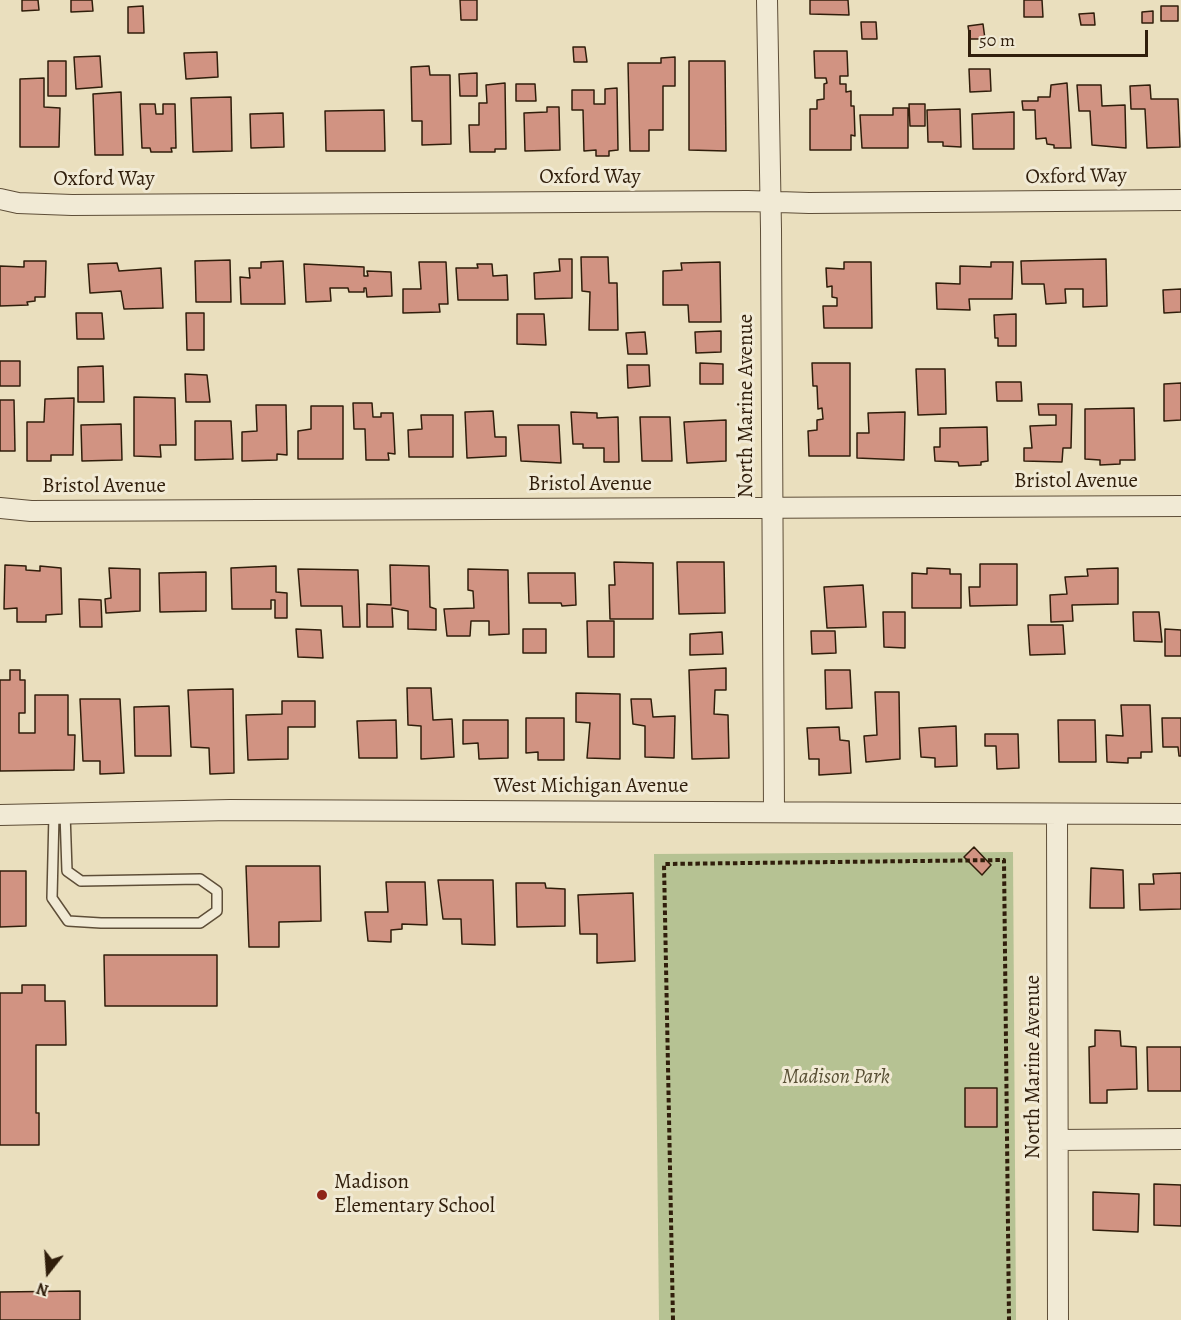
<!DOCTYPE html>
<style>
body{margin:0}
#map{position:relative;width:1181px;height:1320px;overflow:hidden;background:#eadfbe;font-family:Alegreya,serif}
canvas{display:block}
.north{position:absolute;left:18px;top:1242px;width:60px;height:60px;-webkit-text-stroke:4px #f1ead5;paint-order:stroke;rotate:197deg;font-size:16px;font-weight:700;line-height:24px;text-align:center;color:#301e0b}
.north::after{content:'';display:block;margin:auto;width:21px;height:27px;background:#301e0b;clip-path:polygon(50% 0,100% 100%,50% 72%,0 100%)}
.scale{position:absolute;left:968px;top:30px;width:180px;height:27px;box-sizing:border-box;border:3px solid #301e0b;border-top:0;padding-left:8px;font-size:18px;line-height:21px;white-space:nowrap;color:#301e0b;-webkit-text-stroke:4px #f1ead5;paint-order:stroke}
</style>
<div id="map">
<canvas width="1181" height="1320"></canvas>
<div class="north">N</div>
<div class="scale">50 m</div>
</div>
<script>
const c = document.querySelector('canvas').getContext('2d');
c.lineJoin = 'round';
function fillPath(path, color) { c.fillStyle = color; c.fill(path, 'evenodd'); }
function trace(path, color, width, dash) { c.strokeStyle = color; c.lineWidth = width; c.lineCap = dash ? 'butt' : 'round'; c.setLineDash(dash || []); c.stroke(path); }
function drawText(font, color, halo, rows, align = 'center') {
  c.font = font + ' Alegreya,serif'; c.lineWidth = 6; c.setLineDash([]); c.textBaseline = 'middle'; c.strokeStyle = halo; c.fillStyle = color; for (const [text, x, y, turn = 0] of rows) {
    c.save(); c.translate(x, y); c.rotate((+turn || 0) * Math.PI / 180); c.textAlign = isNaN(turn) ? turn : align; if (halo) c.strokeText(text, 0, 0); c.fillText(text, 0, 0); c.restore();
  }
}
const green = new Path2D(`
 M1013,852l3,468h-357l-5,-466z`);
const building = new Path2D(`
 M22,0h16l1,10 -17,1z
 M71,0h21l1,11 -22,1z
 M460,0h17v20h-16z
 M810,0h38l1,15 -39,-1z
 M1024,0h18l1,17h-19z
 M143,6l1,27h-16v-26z
 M1161,6h17v15h-17z
 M1153,11v12h-11v-11z
 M1094,13l1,12h-14l-2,-11z
 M861,22h15l1,17h-15z
 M983,24l2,15h-15l-2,-13z
 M573,47h12l2,15h-13z
 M814,51h33l1,25h-8v8h6v8l5,-1v15h3l1,30 -4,-1v15h-41v-41h7v-9l7,-1v-15l3,-1 -1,-5h-11z
 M217,52l1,25 -32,2 -2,-26z
 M100,56l2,31 -26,2 -2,-32z
 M675,57v29h-12v44h-14v21h-19l-2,-88h33v-5z
 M48,61h18v35h-18z
 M689,61h36l1,90 -37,-1z
 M429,66l1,9h20l1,69 -29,1v-24h-10l-1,-54z
 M969,69h21l1,22 -21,1z
 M477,73v23h-17l-1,-22z
 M44,78v29l16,1 -1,39h-39v-68z
 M505,83l1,66h-11v3h-25l-1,-27h10v-22h8l-1,-18z
 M1067,83l4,65h-17v-3l-7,-1 -1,-6 -10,1 -1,-29h-12l-1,-9h16v-4h12l1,-12z
 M516,84h19l1,17h-20z
 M1077,85h24l1,21 23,-1 1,43 -34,-3 -2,-34h-11z
 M1150,85l1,14h27l2,48 -33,1 -2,-39h-14l-1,-23z
 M617,88l1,62 -9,1v5h-13v-6l-12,1 -1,-41h-11v-20h22v14h11v-15z
 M121,92l2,63h-28l-2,-61z
 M231,97l1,54 -39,1 -2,-54z
 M140,104h15l1,10h7v-10h12l1,44h-5l1,4h-21l-1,-4h-8z
 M909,104h16v22h-15z
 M547,107h12l1,43 -35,1 -1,-38 23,-1z
 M893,108h15v40h-46l-2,-33h33z
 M960,109l1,38 -18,-1v-4h-15l-1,-32z
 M384,110l1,41h-59l-1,-40z
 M1014,112v37h-41l-1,-35z
 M283,113l1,34 -33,1 -1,-34z
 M581,257h27l1,26h8l1,47h-29l1,-38 -8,-1z
 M559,259h13v39l-37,1 -1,-26 26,-2z
 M1106,259l1,47 -24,1v-18h-18l1,14 -20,1 -2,-20h-22l-1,-23z
 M230,260l1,42h-35l-1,-41z
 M24,261h22l-1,36h-10v4l-8,1 1,3 -28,1v-40l24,1z
 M283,261l2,43h-44l-1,-27 10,1 -1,-10h12v-6z
 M419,262h27l2,42h-9l1,8 -37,1v-24h18z
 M720,262l1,60h-32l-1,-17h-25v-34l19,-1 -1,-7z
 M844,262h27l1,66h-48l-1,-22h14v-8l-5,-1v-11l-5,1 -1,-19 18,1z
 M991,262h22l-1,37h-43l1,11 -33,-1 -1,-26 24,1v-18l31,1z
 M117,263l2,8 42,-3 2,40 -39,1 -3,-18 -31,2 -2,-29z
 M304,264l60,3v9h4l-1,-5 24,1 1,24 -25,1 -1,-9h-2v4h-15l-1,-4h-18l1,13 -25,1z
 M477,264h15l1,12 14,-1 1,25h-50l-2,-32h22z
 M1181,289v23l-17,1 -1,-23z
 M76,313h26l2,26h-27z
 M186,313h18v37h-17z
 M517,314h27l2,31 -29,-1z
 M1016,314v32h-18v-8h-3l-1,-23z
 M721,331v21l-25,1 -1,-21z
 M645,332l2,22h-19l-2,-21z
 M0,361h20v25h-20z
 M700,363l23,1v20h-23z
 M812,363h38v93h-41l-1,-25 9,-1v-10l6,-1 -1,-11 -4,1 -1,-23h-4z
 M627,365h22l1,21 -22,2z
 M103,366l1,36h-26v-35z
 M916,369h29l1,45 -28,1z
 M185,374l22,1 3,27h-24z
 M996,382h25l1,19h-25z
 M1181,383v37l-17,1v-37z
 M134,397l41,1 1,47h-16l1,12 -27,-1z
 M74,398l-1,57h-22v6h-24v-39h17l1,-23z
 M0,400h14l1,51h-15z
 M353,403h19l1,14h8v-4h12l2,41 -7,-1 1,7h-23l-1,-31h-11z
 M1038,404h34l-1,44h-8l-1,14 -38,-1v-13h8l-2,-22 26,-1v-10h-17z
 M256,405h30l1,50 -10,-1v6l-35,1v-29l15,-1z
 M311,406h32v53h-45v-28l13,-2z
 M1134,408l1,52h-15v4l-20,1v-5l-15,-1v-50z
 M493,411l2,26h11v19l-39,2 -2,-46z
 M571,412l26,1v5l21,-1 1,45h-15v-14h-21v-4h-10z
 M905,412l-1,48 -47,-2v-25h12l-1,-20z
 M421,415h32v42h-44l-1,-27 14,-1z
 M640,417h30l2,44h-30z
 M726,420v41l-39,2 -3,-41z
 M195,421h36l2,38 -38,1z
 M121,424l1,36 -40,1 -1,-36z
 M518,425h41l2,38 -40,-2z
 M987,427l1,34 -7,1v3l-22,1 -1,-4 -23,-1 -1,-14h6v-19z
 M614,562l39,1v56h-43l-1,-34h6z
 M677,562h47l1,51 -46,1z
 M980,564h37v41l-47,1 -1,-19h11z
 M5,565l21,1v4l14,1v-5l21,2 1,46 -16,1v7h-29v-14l-13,1z
 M390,565l39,1 1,41 6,2v21l-28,-1v-18l-16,-3 1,19h-26v-23l24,1z
 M276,566v26l11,1v25h-12v-18h-4v9h-39l-1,-41z
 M109,568l31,1v42l-34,2 -1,-14 6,-1z
 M927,568l23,1v5h11v34h-49v-35l15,1z
 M1118,568v36l-46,1 1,16 -22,1 -1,-27 17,-1 -2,-17 23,-1 -1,-7z
 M298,569l60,1 2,57h-17l-1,-21h-41z
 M468,569l40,1 1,64 -20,1v-14h-18l-1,15h-23l-3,-27 30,-1 -1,-17 -5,-1z
 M206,572v39l-46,1 -1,-39z
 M528,573h47l1,32 -14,1 -1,-3h-32z
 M863,585l3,42 -39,1 -3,-41z
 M79,599l22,1 1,27h-22z
 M883,612h22v36l-21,-1z
 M1133,612h26l3,30 -28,-1z
 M587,621h27v36h-26z
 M1028,625h35l2,29 -35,1z
 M296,629l25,1 2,28 -25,-1z
 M523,629h23v24h-23z
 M1165,629l16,1v26h-16z
 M811,631h24l1,22 -24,1z
 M722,632l1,22 -33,1v-21z
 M726,668v22h-11l-1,24 14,1 1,43 -37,1 -3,-89z
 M10,670h10v10h5v33h-6v20h16v-38h33v40h7l-1,35 -74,1v-91h10z
 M825,670h25l2,38 -26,1z
 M407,688h24l2,32 19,-1 2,38 -33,2v-33l-13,-1z
 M233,689l1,84 -24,1 -1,-26 -18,-1 -3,-57z
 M875,692h24l1,67 -34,3 -2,-26 13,-1z
 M576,693l44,1v65l-33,-1 3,-35 -14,-1z
 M80,699h40l4,74 -24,1v-13h-17z
 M631,699h20l2,18 22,-1 -1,42 -29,-1v-31l-12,-2z
 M282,701h33v26h-27v32l-40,1 -2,-45 36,-1z
 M1121,705h29l2,47h-11v6h-13v5l-21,-1 -1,-27 17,1z
 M169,706l2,50h-36l-1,-49z
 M526,718h38v42h-26v-8l-12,1z
 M1162,718h19v38h-2l-1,-9h-15z
 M396,720l1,38h-38l-2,-37z
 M463,720h45v38l-29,1 -1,-16 -15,1z
 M1058,720h37l1,42h-37z
 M956,726l1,40 -22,1v-9l-14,-1 -2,-29z
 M839,727l1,13 9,1 2,32 -32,2v-16h-10l-2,-31z
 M985,734h33l1,34 -22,1 -1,-23h-11z
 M974,847l17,18 -9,10 -18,-18z
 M246,866h74l1,55 -42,1v25h-30z
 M1091,868l32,2 1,38h-34z
 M0,871h26v55l-26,1z
 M1181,873v36l-41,1 -1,-26h15l-1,-10z
 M438,880h55l2,65 -33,-1 -1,-25h-18z
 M386,882h39l2,43 -25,-1v5l-11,1v12l-23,-1 -3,-29h23z
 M516,883h29l1,5 19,1v37l-48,1z
 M633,893l2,68 -38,2v-29h-17l-2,-39z
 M104,955h113v51h-112z
 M22,985h23v16h20l1,44h-30v68h3v32h-39v-152h22z
 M1095,1030l25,1 1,15 15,1 1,42 -30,1v13h-17l-1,-56 6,-1z
 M1147,1047h34v44h-33z
 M965,1088h32v39h-32z
 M1154,1184l27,1v41l-27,-1z
 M1093,1192l46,2 -1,38 -45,-2z
 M80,1291v29h-80v-28z`);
const path = new Path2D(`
 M673,1320l-9,-456 340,-4 5,460`);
const lane = new Path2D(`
 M54,814l-2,84 16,23 33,2h99l17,-12v-20l-17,-12 -119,2 -14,-10 -2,-58`);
const street = new Path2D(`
 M767,0l4,229 3,582
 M0,199l18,4 54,2 676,-4 61,2 372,-3
 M0,508l31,3 1150,-5
 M0,815l230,-5 951,4
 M1057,815l1,505
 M1058,1140l123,-1`);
const markers = [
 [322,1195,6,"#8f2418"]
];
const streetNames = [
 ["Oxford Way",1076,177,-1],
 ["Oxford Way",590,178],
 ["Oxford Way",104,180],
 ["North Marine Avenue",747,406,-90],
 ["Bristol Avenue",1076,482],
 ["Bristol Avenue",590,485],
 ["Bristol Avenue",104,487],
 ["West Michigan Avenue",591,787],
 ["North Marine Avenue",1034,1067,-90]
];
const parkNames = [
 ["Madison Park",836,1078]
];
const poiNames = [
 ["Madison",334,1183],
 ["Elementary School",334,1207]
];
fillPath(green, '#b6c293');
fillPath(building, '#d19382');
trace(building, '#301e0b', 1.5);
trace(lane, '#5e4e38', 12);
trace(street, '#5e4e38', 22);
trace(path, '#301e0b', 4, [4.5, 3]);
trace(lane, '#f1ead5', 9);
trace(street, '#f1ead5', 20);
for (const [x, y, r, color] of markers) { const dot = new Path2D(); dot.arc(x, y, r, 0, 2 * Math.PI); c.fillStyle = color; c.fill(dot); trace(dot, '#f1ead5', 2); }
drawText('21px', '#301e0b', '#f1ead5', streetNames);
drawText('italic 21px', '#584f34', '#f1ead5', parkNames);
drawText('21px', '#301e0b', '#f1ead5', poiNames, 'left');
</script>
